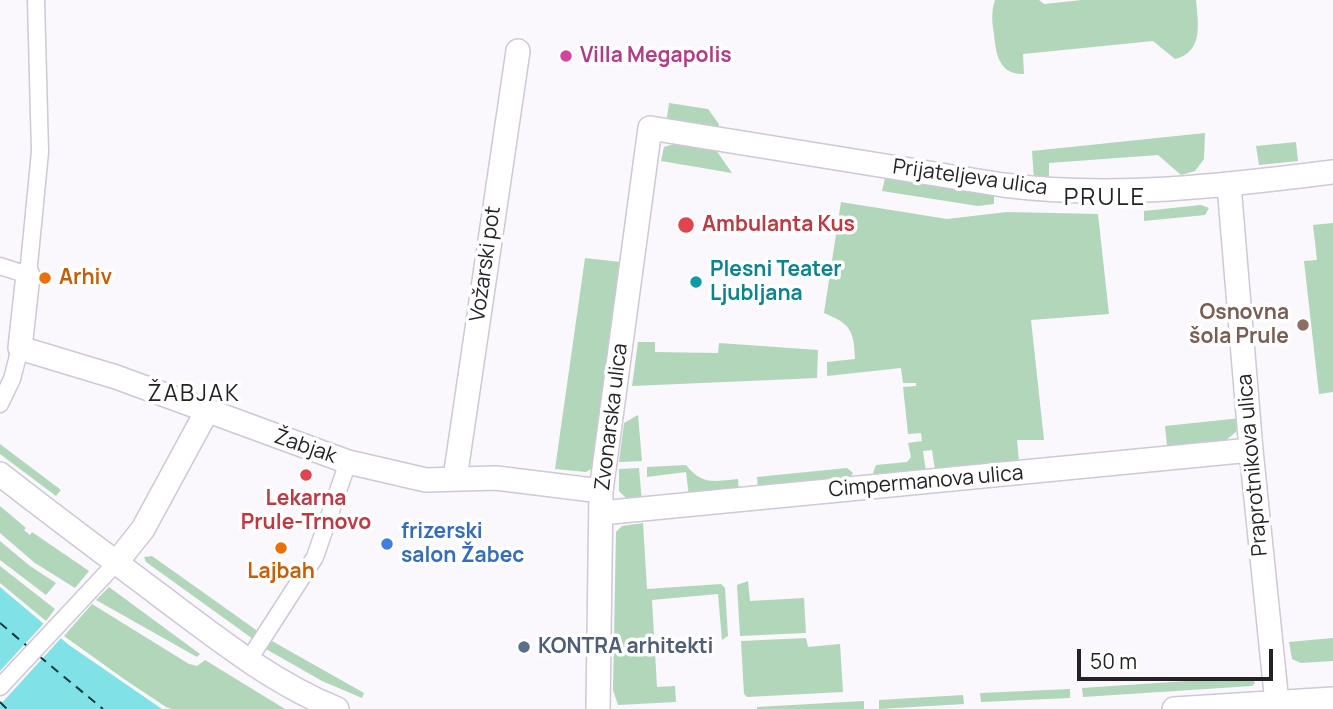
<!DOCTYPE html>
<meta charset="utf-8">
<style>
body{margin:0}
#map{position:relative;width:1333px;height:709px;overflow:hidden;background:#faf7fd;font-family:Manrope,sans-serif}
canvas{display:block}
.scale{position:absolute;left:1077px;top:649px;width:196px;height:32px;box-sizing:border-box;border:4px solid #242227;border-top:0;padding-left:9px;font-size:21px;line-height:24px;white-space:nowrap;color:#242227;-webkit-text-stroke:5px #fff;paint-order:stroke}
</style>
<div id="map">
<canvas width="1333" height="709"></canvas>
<div class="scale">50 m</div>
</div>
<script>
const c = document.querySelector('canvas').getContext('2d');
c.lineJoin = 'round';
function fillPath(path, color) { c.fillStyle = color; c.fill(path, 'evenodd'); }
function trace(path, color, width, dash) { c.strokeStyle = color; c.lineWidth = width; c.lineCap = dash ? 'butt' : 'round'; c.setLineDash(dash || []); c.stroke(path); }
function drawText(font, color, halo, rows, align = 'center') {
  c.font = font + ' Manrope,sans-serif'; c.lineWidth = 7; c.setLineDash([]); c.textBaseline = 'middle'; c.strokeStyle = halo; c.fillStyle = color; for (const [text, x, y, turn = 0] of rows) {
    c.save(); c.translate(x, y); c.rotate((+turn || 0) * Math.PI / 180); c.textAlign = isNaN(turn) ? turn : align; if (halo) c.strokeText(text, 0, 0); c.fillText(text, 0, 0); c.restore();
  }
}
const green = new Path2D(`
 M995,0h44l5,4 38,-4h114c2,23 8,52 -21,59l-22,-18 -130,13 1,20c-25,1 -28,-20 -30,-40 -2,-12 -3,-22 1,-34z
 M669,103l39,6 11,15 -1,5 -47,-7 -4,-5z
 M1205,133l-1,26 -9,12 -14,4 -23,-20 -109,8v17l-15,-1 -2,-28z
 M1296,142l2,19 -39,4 -3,-19z
 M674,144l42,6 16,23 -71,-12 3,-14z
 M885,178l109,18v8l-16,2 -96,-15z
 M841,202l106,17 60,-7 91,2 11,100 -78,6 13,120h-27l2,21 -84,9 -3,-20 -9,1 3,21 -51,3 -2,-2 3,-8 31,-3 4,-5 -3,-14 14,-2 -1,-8 -13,1 -5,-47 13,-1v-3h-13l-2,-15 -74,8v-14l28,-3c-1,-30 -5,-35 -31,-46z
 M1201,205l8,3 -4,7 -61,6v-10z
 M1333,223v169l-14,2 -15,-133 13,-1 -4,-35z
 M585,258l35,4 -27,206 -7,4 -31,-3z
 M638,342h17v10l63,1 1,-10 99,7 -1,28 -185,8z
 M638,415l4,46 -23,1 5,-39z
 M1241,418l-5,14 -10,8 -59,6 -2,-20z
 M0,444l61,46 -5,6 -56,-42z
 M686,465c17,21 28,16 52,14l1,13 -50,4 -3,-24 -39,5v-10z
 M639,468l3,34 -16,-4 -7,-7v-22z
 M847,468l6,5 -4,7 -91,9 -1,-12z
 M0,506l26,22 -2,2 6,5 2,-3 57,39 -14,17 -40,-25 -35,-30z
 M643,523l4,66 74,-5 4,4 3,48 -6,4 -4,-46 -66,6 5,87 18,-1 1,16 -58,3 -5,-15 3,-158 6,-6z
 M0,541l30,25 26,17 -10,12 -46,-35z
 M152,556l107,76 -6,7 -107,-77 -2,-5z
 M0,566l55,43 -9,12 -46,-38z
 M748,581l2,20 54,-3 2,35 -66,3 -3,-51z
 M109,587l91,67 -3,3 -101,-57z
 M92,604l97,60 8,2 8,-6 80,49h-113l-6,-2 -42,-28 -60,-43z
 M806,638l2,9 32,-3 3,48 -96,5 -3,-3 -3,-53z
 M1333,638v23l-32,2 -9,-4 -3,-17z
 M272,641l92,52 -2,5 -40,-17 -56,-32z
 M1247,677l5,1 3,5 -3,3 -169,11 -1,-9z
 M1070,689v9l-89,4 -1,-9z
 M963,695l1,9 -85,5v-9z
 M864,701v8h-107v-2z`);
const water = new Path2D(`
 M0,587l69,58 93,64h-162z`);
const pier = new Path2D(`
 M46,621l16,16 -62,68v-34z`);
const ferry = new Path2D(`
 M0,623l27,23
 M39,656l64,53
 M0,702l7,7`);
const pedestrian = new Path2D(`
 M0,266l28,9 12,-123 -4,-152
 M0,404l12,-25 8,-31
 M248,661l67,-104 33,-95
 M0,687l116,-124`);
const minor = new Path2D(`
 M1229,185l22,265 26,253
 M28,275l-8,73 96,29 232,85 78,18 70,-2 105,13
 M0,474c52,41 105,80 158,120 56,42 113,88 179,115
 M455,478l63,-427
 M601,513l650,-63
 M116,563l27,-34 64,-118
 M598,709l3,-218 49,-363 353,57c110,14 220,1 330,-13
 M1174,709l159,-10`);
const markers = [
 [566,56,7,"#d1479c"],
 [686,225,9,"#e0444e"],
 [45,278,7,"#e8710a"],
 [696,282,7,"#0f9aa8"],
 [1303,325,7,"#8d6e63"],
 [306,475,7,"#e0444e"],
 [387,544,7,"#3f7fe0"],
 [281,548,7,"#e8710a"],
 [524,647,7,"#5c6f8a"]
];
const hotelNames = [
 ["Villa Megapolis",580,56]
];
const streetNames = [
 ["Prijateljeva ulica",970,178,8],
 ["Vožarski pot",486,264,-82],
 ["Zvonarska ulica",612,417,-83],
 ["Žabjak",305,447,19],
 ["Praprotnikova ulica",1253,465,-95],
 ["Cimpermanova ulica",926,482,-5]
];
const healthNames = [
 ["Ambulanta Kus",702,225],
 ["Lekarna",306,499,"center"],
 ["Prule-Trnovo",306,523,"center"]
];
const cultureNames = [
 ["Plesni Teater",710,270],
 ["Ljubljana",710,294]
];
const foodNames = [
 ["Arhiv",59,278],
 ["Lajbah",281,572,"center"]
];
const educationNames = [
 ["Osnovna",1289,313],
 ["šola Prule",1289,337]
];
const shopNames = [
 ["frizerski",401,532],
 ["salon Žabec",401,556]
];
const serviceNames = [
 ["KONTRA arhitekti",538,647]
];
const neighbourhoodNames = [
 ["ŽABJAK",194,395]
];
const quarterNames = [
 ["PRULE",1105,198]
];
fillPath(green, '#b1d6b9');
fillPath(water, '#80e2e6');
fillPath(pier, '#faf7fd');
trace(ferry, '#0a3a3c', 2, [9, 7]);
trace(pedestrian, '#cec8d7', 19);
trace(minor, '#cec8d7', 26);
trace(pedestrian, '#fff', 16);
trace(minor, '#fff', 23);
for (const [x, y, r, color] of markers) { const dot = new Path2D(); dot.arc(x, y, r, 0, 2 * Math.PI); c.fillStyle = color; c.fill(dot); trace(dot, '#fff', 2.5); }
drawText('bold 21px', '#b23c85', '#fff', hotelNames, 'left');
drawText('21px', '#242227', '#fff', streetNames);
drawText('bold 21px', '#be3a42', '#fff', healthNames, 'left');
drawText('bold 21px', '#0d838f', '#fff', cultureNames, 'left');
drawText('bold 21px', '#c56008', '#fff', foodNames, 'left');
drawText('bold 21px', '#785e54', '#fff', educationNames, 'right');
drawText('bold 21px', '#366cbe', '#fff', shopNames, 'left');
drawText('bold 21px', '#4e5e75', '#fff', serviceNames, 'left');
c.letterSpacing = '2px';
drawText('23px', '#242227', '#fff', neighbourhoodNames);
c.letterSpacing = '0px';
c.letterSpacing = '2px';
drawText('24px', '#242227', '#fff', quarterNames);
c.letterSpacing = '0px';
</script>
